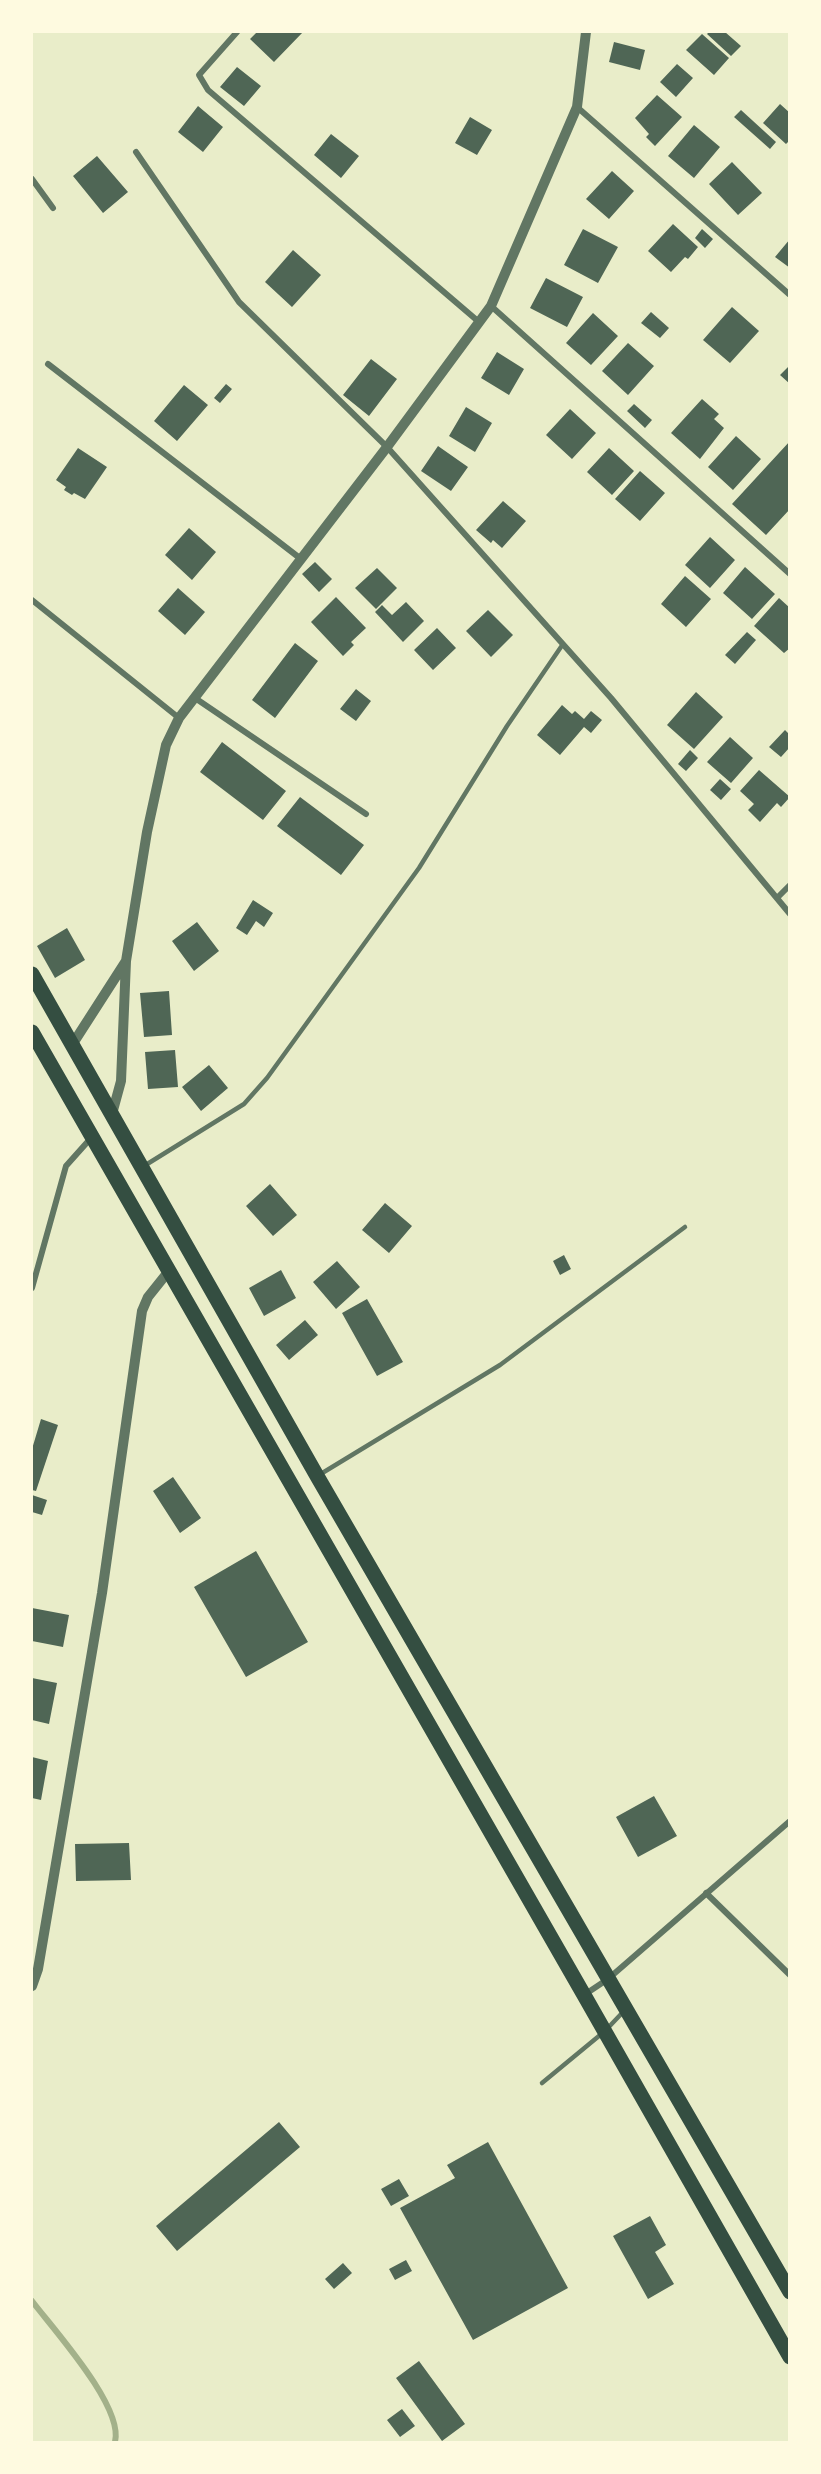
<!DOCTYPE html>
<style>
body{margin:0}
#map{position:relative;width:821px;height:2474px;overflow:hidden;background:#e9edc9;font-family:"Roboto Serif",serif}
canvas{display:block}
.frame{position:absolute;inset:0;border:33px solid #fefae0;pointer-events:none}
</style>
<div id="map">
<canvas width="821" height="2474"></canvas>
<div class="frame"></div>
</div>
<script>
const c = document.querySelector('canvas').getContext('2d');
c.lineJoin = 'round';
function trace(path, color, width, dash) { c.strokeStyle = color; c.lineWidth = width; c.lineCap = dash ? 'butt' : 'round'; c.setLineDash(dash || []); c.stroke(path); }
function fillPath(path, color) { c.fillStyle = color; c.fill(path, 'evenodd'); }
const stream = new Path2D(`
 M32,2301c22,29 92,106 83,141`);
const building = new Path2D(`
 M257,32h46l-29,30 -24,-23z
 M709,32h16l16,14 -10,10 -24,-22z
 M702,34l27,24 -15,17 -28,-25z
 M614,42l31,8 -5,20 -31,-8z
 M677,64l16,14 -17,19 -16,-15z
 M237,67l24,19 -17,20 -24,-19z
 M657,95l25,22 -27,29 -9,-9 3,-3 -14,-16z
 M780,104l10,9v27l-4,4 -23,-21z
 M198,106l25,21 -20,25 -25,-20z
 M741,110l35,32 -6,7 -36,-32z
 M470,117l22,13 -15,25 -22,-12z
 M694,125l26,22 -26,31 -26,-22z
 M331,134l28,22 -18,22 -27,-23z
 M97,156l31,36 -25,21 -30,-37z
 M732,162l30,31 -24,22 -29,-31z
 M612,171l22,20 -25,28 -23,-20z
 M673,224l25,23 -10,12 -3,-2 -14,15 -23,-21z
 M583,229l35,18 -20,36 -34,-18z
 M702,229l11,10 -8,9 -10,-10z
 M790,239v29l-15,-11z
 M293,250l28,25 -29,32 -27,-25z
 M546,278l37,19 -16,30 -37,-19z
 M732,307l27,24 -29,32 -27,-23z
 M651,312l18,16 -9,10 -19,-15z
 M593,313l25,23 -27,29 -25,-22z
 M628,343l26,23 -26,29 -26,-24z
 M497,352l27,17 -15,26 -28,-17z
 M371,359l26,20 -28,37 -26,-21z
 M790,365v19l-10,-9z
 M226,384l6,5 -12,14 -6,-5z
 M184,385l24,20 -31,36 -23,-20z
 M702,399l17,15 -5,5 10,9 -24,31 -29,-26z
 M634,404l18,16 -7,8 -18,-17z
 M466,407l26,16 -17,29 -26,-16z
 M570,409l26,24 -24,26 -26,-24z
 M736,436l25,23 -28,31 -25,-23z
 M790,441v68l-24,26 -34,-31z
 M438,446l30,21 -17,24 -30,-20z
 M78,448l29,19 -22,32 -11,-6 -2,2 -8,-5 2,-3 -10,-7z
 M609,448l25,23 -22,24 -25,-23z
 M640,471l25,22 -25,28 -25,-22z
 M503,501l23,20 -24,27 -9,-8 -2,3 -15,-13z
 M189,528l27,24 -24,28 -27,-25z
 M710,537l25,23 -25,28 -25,-23z
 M315,562l17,17 -13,13 -17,-18z
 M745,567l30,27 -23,25 -29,-26z
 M377,568l20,20 -21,21 -21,-21z
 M685,576l26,23 -25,28 -25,-23z
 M178,588l27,24 -20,23 -27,-24z
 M336,597l30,31 -15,14 3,3 -11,11 -32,-34z
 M779,598l11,10v40l-6,5 -30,-27z
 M406,602l18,19 -21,21 -28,-30 7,-7 10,10z
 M488,610l25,25 -22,22 -25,-26z
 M437,628l19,20 -23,22 -19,-20z
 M747,632l9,8 -21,24 -10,-9z
 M295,643l23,18 -43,57 -23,-18z
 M356,689l15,12 -15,20 -16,-12z
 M696,692l27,25 -29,32 -27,-24z
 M562,705l10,9 3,-3 9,8 7,-8 11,9 -11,13 -7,-6 -24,28 -23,-20z
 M785,730l5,5v12l-9,10 -12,-10z
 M730,737l23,21 -22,25 -24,-21z
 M222,742l64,49 -23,29 -63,-48z
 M690,750l8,8 -12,13 -8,-7z
 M759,770l31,27 -9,10 -4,-4 -17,19 -12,-12 6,-6 -14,-13z
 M720,779l11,10 -10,11 -11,-10z
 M300,797l64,48 -23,30 -64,-49z
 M253,900l20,13 -9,14 -8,-6 -9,14 -11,-7z
 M197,922l22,29 -25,20 -22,-30z
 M67,928l18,32 -30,18 -18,-32z
 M169,991l3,44 -28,2 -4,-44z
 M175,1050l3,37 -30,2 -3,-37z
 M209,1065l19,23 -27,23 -19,-24z
 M270,1184l27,31 -24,21 -27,-30z
 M385,1203l27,23 -23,27 -27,-23z
 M564,1255l7,14 -11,6 -7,-14z
 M337,1261l23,26 -24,22 -23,-27z
 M281,1270l15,28 -32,18 -15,-28z
 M367,1299l36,63 -26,14 -35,-63z
 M305,1320l13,15 -29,25 -13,-15z
 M41,1419l17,6 -22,66 -4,-1v-41z
 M173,1477l28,41 -21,15 -27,-42z
 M32,1495l15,5 -5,15 -10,-3z
 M256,1551l52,91 -62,35 -52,-90z
 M32,1608l37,7 -6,32 -31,-6z
 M32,1678l25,5 -8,41 -17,-4z
 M32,1757l16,4 -7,39 -9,-2z
 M654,1796l23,40 -39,21 -22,-40z
 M129,1843l2,37 -55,1 -1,-37z
 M279,2122l21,25 -123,104 -21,-25z
 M488,2142l80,146 -95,52 -73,-132 55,-30 -8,-13z
 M399,2179l10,17 -18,10 -10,-17z
 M650,2216l16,29 -11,7 19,32 -26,15 -35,-63z
 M406,2260l6,11 -17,9 -6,-11z
 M343,2263l9,10 -18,16 -9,-10z
 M419,2361l46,63 -23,17 -46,-63z
 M402,2409l13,17 -15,11 -13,-17z`);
const service = new Path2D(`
 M144,1166l100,-62 23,-26 152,-210 88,-142 56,-82
 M319,1475l181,-110 185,-138
 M542,2083l63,-52 18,-19`);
const minor = new Path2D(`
 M237,32l-38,43 9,15 271,232
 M577,107l213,188
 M136,152l103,150 148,145 224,251 179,216
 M32,179l21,29
 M491,306l299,268
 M48,364l253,195
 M32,600l147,118
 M195,698l171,116
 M778,897l12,-12
 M32,1288l34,-122 25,-28
 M706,1893l84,82
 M584,1995l24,-16 182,-158`);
const tertiary = new Path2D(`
 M72,1045l54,-84
 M112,1114l9,-33 5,-120 21,-129 19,-87 13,-27 208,-271 104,-141 86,-199 9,-75
 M32,1986l6,-17 64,-376 40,-282 6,-14 20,-25`);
const primary = new Path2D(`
 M32,974l285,502 473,816
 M32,1032l552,963 206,362`);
trace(stream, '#a3b18a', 6);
fillPath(building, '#4f6655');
trace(service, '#617663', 4.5);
trace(minor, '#617663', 6);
trace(tertiary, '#617663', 10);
trace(primary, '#344e41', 15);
</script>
